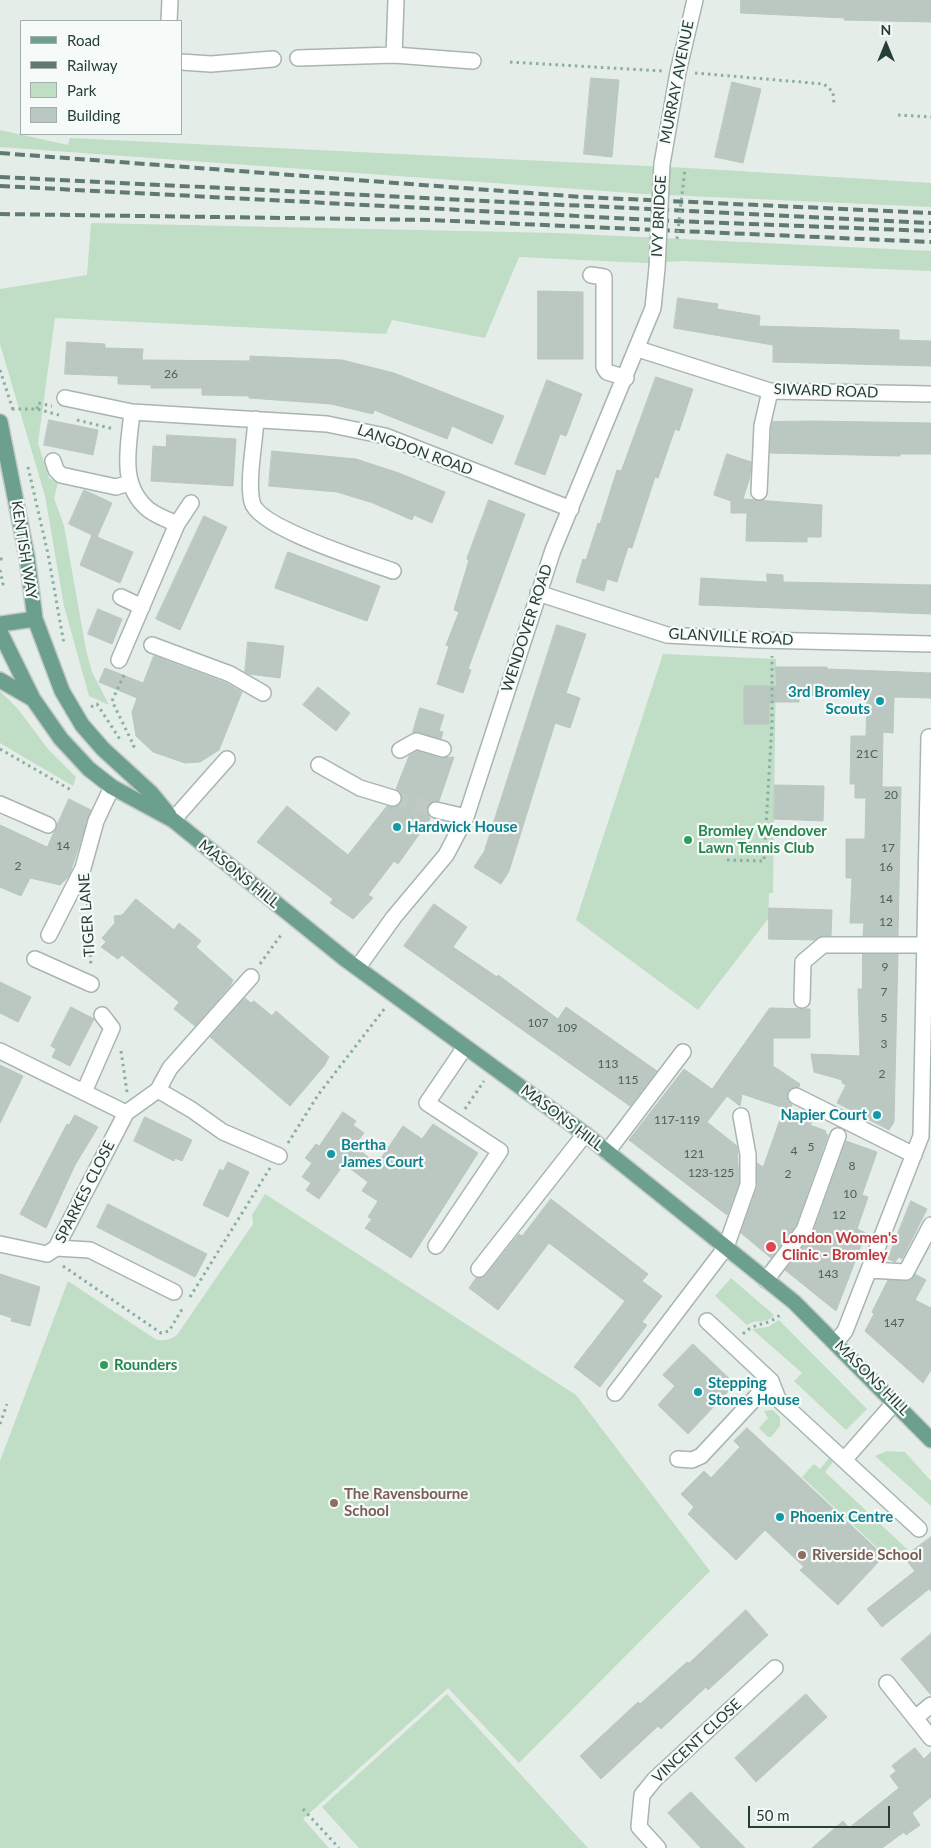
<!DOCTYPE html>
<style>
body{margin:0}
#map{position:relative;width:931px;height:1848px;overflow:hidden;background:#e5ede9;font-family:Lato,sans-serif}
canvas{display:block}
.legend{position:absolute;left:20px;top:20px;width:162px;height:115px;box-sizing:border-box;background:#f6faf8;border:1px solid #a3afaa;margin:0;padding:6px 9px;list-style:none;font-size:15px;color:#263e36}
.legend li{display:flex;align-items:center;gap:10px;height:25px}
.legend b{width:25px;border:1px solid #a3afaa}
.north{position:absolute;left:861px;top:20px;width:50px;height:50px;-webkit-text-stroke:4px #f6faf8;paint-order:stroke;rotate:0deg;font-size:14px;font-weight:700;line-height:20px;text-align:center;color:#263e36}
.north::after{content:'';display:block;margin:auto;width:18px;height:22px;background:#263e36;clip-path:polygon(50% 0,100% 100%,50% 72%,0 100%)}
.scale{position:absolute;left:748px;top:1806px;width:142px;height:22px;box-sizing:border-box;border:2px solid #263e36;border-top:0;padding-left:6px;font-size:15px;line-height:18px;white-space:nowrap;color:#263e36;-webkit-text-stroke:4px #f6faf8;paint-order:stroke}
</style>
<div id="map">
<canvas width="931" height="1848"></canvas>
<ul class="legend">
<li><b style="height:6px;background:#6d9f8f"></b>Road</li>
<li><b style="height:6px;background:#607971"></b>Railway</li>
<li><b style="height:14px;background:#c0ddc6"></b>Park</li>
<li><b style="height:14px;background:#bbc8c2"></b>Building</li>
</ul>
<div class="north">N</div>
<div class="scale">50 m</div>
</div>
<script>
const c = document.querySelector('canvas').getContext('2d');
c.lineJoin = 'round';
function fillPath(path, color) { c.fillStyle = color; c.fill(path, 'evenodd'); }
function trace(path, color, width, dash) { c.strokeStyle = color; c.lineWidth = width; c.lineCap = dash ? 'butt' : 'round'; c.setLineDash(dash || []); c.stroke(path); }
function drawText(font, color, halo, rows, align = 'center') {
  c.font = font + ' Lato,sans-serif'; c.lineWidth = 4.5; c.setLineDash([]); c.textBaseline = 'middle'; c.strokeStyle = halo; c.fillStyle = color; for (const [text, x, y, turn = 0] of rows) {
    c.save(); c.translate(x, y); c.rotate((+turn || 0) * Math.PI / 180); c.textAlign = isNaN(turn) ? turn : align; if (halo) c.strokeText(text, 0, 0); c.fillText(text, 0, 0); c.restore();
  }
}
const green = new Path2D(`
 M0,130l68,15 2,-7 619,30 242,15v24l-286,-13 -645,-47z
 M91,223l466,10 374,18v20l-248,-10 -39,2 -125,-6 -34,81 -93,-18 -6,14 -331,-16 -17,125 11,35 9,5 -4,15 10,28 22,124 6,22 17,33 -20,-9 -25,-90 -19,-110 -45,-152v-55l87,-14z
 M663,654l113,5 -3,234h-4l-1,26 -70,91 -122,-90z
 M0,691l18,18 30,40 28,28 -3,9 -73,-43z
 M265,1194l311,201 134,176 -191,192 -71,-75 -145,131 26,29h-329v-387l68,-180 87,58c8,3 15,1 22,-4l76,-111 -1,-9z
 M731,1278l43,37c-8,10 -18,3 -27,10l-32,-29z
 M779,1320l88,89 -21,21 -52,-49 8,-8 -50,-44 16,-2z
 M773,1410l7,7v9l-9,11h-3l-9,-9 9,-10 -4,-7z
 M887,1451l18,1 26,29v25l-56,-50z
 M829,1458l4,4 -8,10 83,78 -4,5 -20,-1 -82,-77 12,-13 6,5z
 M447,1694l141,154h-229l-37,-41z`);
const building = new Path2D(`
 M741,0h190v22l-87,-2 1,-2 -104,-5z
 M591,78l28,2 -7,77 -28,-3z
 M732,82l29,7 -18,74 -28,-6z
 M538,291l45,1v67h-45z
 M678,298l40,6 -1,5 43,7 -1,10 140,4v10l32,1v25l-158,-4v-17l-99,-17z
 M67,342l38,2v4l38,1 -1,11 108,1v-5l92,4 52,13 110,43 -12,28 -40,-18 -5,13 -73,-29 -1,4 -42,-10 -82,-6v-2l-47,-1v-7h-51v-3l-33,-1v-8l-53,-2z
 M656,377l37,12 -14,42 -4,-2 -17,49 -3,-1 -23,71 -4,-1 -11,35 -10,-3 -3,12 -28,-9 7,-23 3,1 12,-37 2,1 17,-54 4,1z
 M547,380l35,14 -16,42 -6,-2 -15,41 -30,-11z
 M49,420l49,10 -5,25 -49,-10z
 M813,421l118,2v31h-31v2l-130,-3 2,-31z
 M167,435l69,4 -3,47 -82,-5 2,-35 13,1z
 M272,451l84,8 43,14 46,19 -13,31 -18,-8 -2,5 -39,-17 -36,-11 -68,-6z
 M727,454l24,8 -1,15 -7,22 79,6 -1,32h-14v5l-61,-1 1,-28h-16v-12l-17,-6z
 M84,490l28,13 -15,34 36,15 -13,31 -40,-18 12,-30 -23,-11z
 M489,500l36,14 -57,155 3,1 -8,23 -26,-9 12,-38 -3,-1 13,-33 -5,-2 15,-50 -2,-1z
 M204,516l23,11 -47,103 -24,-11z
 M288,552l92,34 -13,35 -92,-33z
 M767,574l16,1v7l148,3v29l-232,-9 2,-27 66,4z
 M98,609l24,10 -10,25 -24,-10z
 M557,625l29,9 -20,59 14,5 -10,30 -15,-5 -46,148 -8,13 -27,-17 10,-15z
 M248,642l36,4 -4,32 -31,-4 -4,-2z
 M154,656l72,27 16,9 -23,58 -19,12 -15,1 -32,-11 -17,-16 -4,-24 5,-14 -38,-16 6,-14 38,15z
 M776,667h51v2l104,4v25l-37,-1 -1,36 -10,-1 -1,55h19l-3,149h-35l1,-13h-14l2,-45h-6v-39h19l1,-41h-11v-14h-5l1,-48h15l1,-42 -68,2v6h-30v22h-25v-38h32z
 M318,687l32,26 -14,18 -33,-26z
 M420,708l24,7 -5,16 4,1 -2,7 -28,-7z
 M417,751l23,7 14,-1 -15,44 -10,3 -2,8 3,7 -32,45 -4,-3 -26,34 5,3 -20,21 -23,-16 3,-4 -76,-57 30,-36 61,49 39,-49 8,1 5,-3 2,-8 -6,-7 13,-33z
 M775,785l49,1 -1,35 -49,-2z
 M69,799l22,11 -22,66 -9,9 -30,-7 -9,18 -21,-9v-62l47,22z
 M136,899l38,31 5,-7 22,18 -5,6 37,33 -3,6 -35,40 -21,-17 5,-7 -57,-47 -4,4 -17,-12 5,-5 -4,-4 13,-15 -1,-7 8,-1z
 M434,904l33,23 -14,20 44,30 1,-2 60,44 8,-12 91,64 -27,35 -226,-160z
 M769,908l63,2 -1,26h-9l-7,4 -46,-1z
 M863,954h35l-4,168 -5,8 -52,-27 9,-18 -4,-2v-3l-28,-8 -3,-18 49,2 -2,-67h4z
 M0,982l31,15 -13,25 -18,-9z
 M245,998l6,5 3,-2 18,15 4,-5 53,46 -5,9 -34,40 -80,-69z
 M71,1007l23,12 -24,47 -18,-9 4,-8 -5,-3z
 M770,1008l40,1v29h-37v28l27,18 -1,3 -8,1 -4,4 1,9 4,4 -2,5 -48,-16 -2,12 -13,-10 -20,26 30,24 2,37 -12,32 -98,-75 55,-71 28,20z
 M0,1065l23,11 -23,47z
 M343,1112l13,9 -3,4 11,8 -10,13 23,18 26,-38 19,13 11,-15 45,29 -67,105 -46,-30 7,-9 -4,-2 10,-16 -16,-10 6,-9 -24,-18 -25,35 -13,-9 5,-7 -9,-6 10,-14 -7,-5 11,-14 3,2z
 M783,1112l29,10 -2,3 16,6 -1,2 3,2 -32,90 -25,33 -30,-25 16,-45v-25l6,4z
 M75,1115l23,12 -23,38 -29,63 -26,-14 47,-90 2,1z
 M145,1117l47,23 -10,21 -7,-3 -1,3 -40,-20z
 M846,1141l31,11 -15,43 6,2 -11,32 9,4 -30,78 -51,-41 28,-37z
 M228,1162l21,10 -21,45 -25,-12 17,-36 3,2z
 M551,1199l97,75 -6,7 20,15 -20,26 5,3 -47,62 -26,-20 51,-66 -76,-58 -51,67 -29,-22 7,-10 10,-3 33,-41 3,2z
 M911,1201l16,8 -25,50 -3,-2 -4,5 -7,-3z
 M108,1204l99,50 -12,23 -98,-50z
 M0,1274l40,13 -10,39 -19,-5 1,-3 -12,-4z
 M915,1274l11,6 -11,20 16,8v62l-8,13 -58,-52 9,-17 -2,-2 16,-32 18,1 5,-1z
 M693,1344l42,40 -47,50 -30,-29 17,-19 -12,-11z
 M747,1428l137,128 -46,49 -38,-35 4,-3 -39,-37 -29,30 -48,-46 6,-7 -13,-13 23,-23 7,7 29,-31 -6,-6z
 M931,1537v54l-2,-2 -47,38 -15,-18 48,-38 -11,-14z
 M746,1610l22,25 -60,55 -2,-3 -45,42 -3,-3 -57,53 -21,-23 58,-54 2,2 47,-42 2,1z
 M931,1634v61l-30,-36z
 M806,1694l21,23 -71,65 -21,-24z
 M915,1748l9,11 7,-7v45l-19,16 8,12 -14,10 -2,-3 -22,16h-70l31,-27 6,7 50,-40 -9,-12 6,-5 -4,-5z
 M691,1792l54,56h-44l-33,-35z`);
const minorTunnel = new Path2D(`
 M393,798l43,12`);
const path = new Path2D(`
 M510,62l152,9
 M695,73l129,11 9,8 1,12
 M898,115l33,2
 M0,370l13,40
 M12,409h25l22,6
 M37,409l1,-6 14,3
 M77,420l37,9
 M28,467l20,87 16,90
 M0,559h4
 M0,570l3,14h-3
 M124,675l-12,26 22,45 -5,3
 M91,707l6,-3 24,37
 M0,749l71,41
 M727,860l37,1 8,-138v-67
 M87,896l4,71
 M260,964l21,-29
 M121,1051l6,41
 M465,1109l19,-28
 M288,1143l30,-48 67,-87
 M63,1266l98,67 8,-2 15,-25
 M190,1297l80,-129
 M743,1334c12,-13 25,-7 39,-21
 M0,1424l7,-20
 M303,1809l36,39`);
const minor = new Path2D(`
 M169,21l1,-21
 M394,55l2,-55
 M298,58l96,-3 79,6
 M181,62l30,2 62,-5
 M662,164l16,-92 17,-72
 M591,275l13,2v90l3,5 19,6
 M638,349l132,42 161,3
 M65,398l67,14 195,12 58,12 186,73
 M256,419c-1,22 -9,62 -4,83 6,26 114,59 141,69
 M53,461l3,9 5,5 55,12 13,-4
 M759,492l3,-66 8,-35
 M177,524l14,-21
 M538,593l129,42 92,5 172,4
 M121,597l21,10
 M152,645l78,29 33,19
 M119,660l58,-136c-9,-4 -20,-8 -28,-14 -31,-25 -20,-64 -17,-98
 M400,750l16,-9 27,8
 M319,765l41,23 33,10
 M0,804l48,21
 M436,810l30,7
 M173,820l54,-61
 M49,935l34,-67 13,-47 16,-34
 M35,959l56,25
 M358,967l36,-50 52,-62 20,-38 87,-267 100,-242 4,-40
 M802,1000l1,-38 20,-17h108
 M0,1051l126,62
 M158,1090l34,20 31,22 56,24
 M84,1092l28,-64 -10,-13
 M796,1096l118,59
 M607,1152l76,-100
 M0,1244l47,10 9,-6 70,-135 32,-23 12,-22 81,-91
 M436,1246l64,-95 -73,-48 38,-56
 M56,1248l34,2 84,42
 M479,1269l106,-135
 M869,1270l37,2 25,-47
 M766,1280l38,-50 34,-94
 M707,1321l64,60 7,18 66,61 51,-58
 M836,1342l9,-11 76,-195 8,-399
 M615,1393l111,-146 22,-62v-30l-7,-39
 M678,1459l14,1 9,-4 70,-75
 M844,1460l75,69
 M887,1683l44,55
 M915,1718l16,-13
 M658,1848l-19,-21 3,-32 13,-16 120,-111`);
const major = new Path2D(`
 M0,422l27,135 8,62 27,72 20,34 21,24 48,44 18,22
 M0,624l35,-5
 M0,632l33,67 28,40 28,30 23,18 61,33 172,139 240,175 209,168 137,138
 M0,680l33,19`);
const rail = new Path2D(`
 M0,153l582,44 349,16
 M0,177l931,46
 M0,186l673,35 258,10
 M0,214l430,6 501,22`);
const pathBridge = new Path2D(`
 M677,239l8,-71`);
const minorBridge = new Path2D(`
 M657,268l5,-104`);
const markers = [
 [880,701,5,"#0f9aa8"],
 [397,827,5,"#0f9aa8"],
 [688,840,5,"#2e9e5b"],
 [877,1115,5,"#0f9aa8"],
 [331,1154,5,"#0f9aa8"],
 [771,1247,6,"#e0444e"],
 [104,1365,5,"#2e9e5b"],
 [698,1392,5,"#0f9aa8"],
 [334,1503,5,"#8d6e63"],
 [780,1517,5,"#0f9aa8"],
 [802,1555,5,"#8d6e63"]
];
const numberNames = [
 ["26",171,374],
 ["21C",867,754],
 ["20",891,795],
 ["14",63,846],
 ["17",888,848],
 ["2",18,866],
 ["16",886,867],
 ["14",886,899],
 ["12",886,922],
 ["9",885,967],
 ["7",884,992],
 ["5",884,1018],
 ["107",538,1023],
 ["109",567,1028],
 ["3",884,1044],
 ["113",608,1064],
 ["2",882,1074],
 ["115",628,1080],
 ["117-119",677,1120],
 ["5",811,1147],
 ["4",794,1151],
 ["121",694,1154],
 ["8",852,1166],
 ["123-125",711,1173],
 ["2",788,1174],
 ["10",850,1194],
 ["12",839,1215],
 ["143",828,1274],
 ["147",894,1323]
];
const streetNames = [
 ["MURRAY AVENUE",677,82,-79],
 ["IVY BRIDGE",659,216,-87],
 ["SIWARD ROAD",826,391,2],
 ["LANGDON ROAD",415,450,20],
 ["KENTISH WAY",24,550,81],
 ["WENDOVER ROAD",527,628,-72],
 ["GLANVILLE ROAD",731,637,3],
 ["MASONS HILL",239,874,39],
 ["TIGER LANE",87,915,-94],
 ["MASONS HILL",562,1118,37],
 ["SPARKES CLOSE",85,1192,-63],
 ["MASONS HILL",872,1378,45],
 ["VINCENT CLOSE",697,1741,-43]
];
const cultureNames = [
 ["3rd Bromley",870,692,"right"],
 ["Scouts",870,709,"right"],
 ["Hardwick House",407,827],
 ["Napier Court",867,1115,"right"],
 ["Bertha",341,1145],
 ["James Court",341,1162],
 ["Stepping",708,1383],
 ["Stones House",708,1400],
 ["Phoenix Centre",790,1517]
];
const leisureNames = [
 ["Bromley Wendover",698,831],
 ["Lawn Tennis Club",698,848],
 ["Rounders",114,1365]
];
const healthNames = [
 ["London Women's",782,1238],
 ["Clinic - Bromley",782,1255]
];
const educationNames = [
 ["The Ravensbourne",344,1494],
 ["School",344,1511],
 ["Riverside School",812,1555]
];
fillPath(green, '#c0ddc6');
fillPath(building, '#bbc8c2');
trace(building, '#b8c7c0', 1);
trace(minorTunnel, '#bfcac5', 15, [15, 8]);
trace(minor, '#a8b5b0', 18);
trace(major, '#c2c9c7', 18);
trace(path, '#88afa0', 3, [2.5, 4]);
trace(minor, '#fff', 15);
trace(major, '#6d9f8f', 15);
trace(rail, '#607971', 4, [10, 5]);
trace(minorBridge, '#a8b5b0', 18, []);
trace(pathBridge, '#88afa0', 3, [2.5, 4]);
trace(minorBridge, '#fff', 15);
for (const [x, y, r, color] of markers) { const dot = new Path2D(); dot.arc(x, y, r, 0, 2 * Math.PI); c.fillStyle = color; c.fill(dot); trace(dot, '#f6faf8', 2); }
drawText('12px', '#4b6059', null, numberNames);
drawText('15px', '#263e36', '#f6faf8', streetNames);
drawText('bold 15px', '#0d838f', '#f6faf8', cultureNames, 'left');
drawText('bold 15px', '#27864d', '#f6faf8', leisureNames, 'left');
drawText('bold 15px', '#be3a42', '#f6faf8', healthNames, 'left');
drawText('bold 15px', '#785e54', '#f6faf8', educationNames, 'left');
</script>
